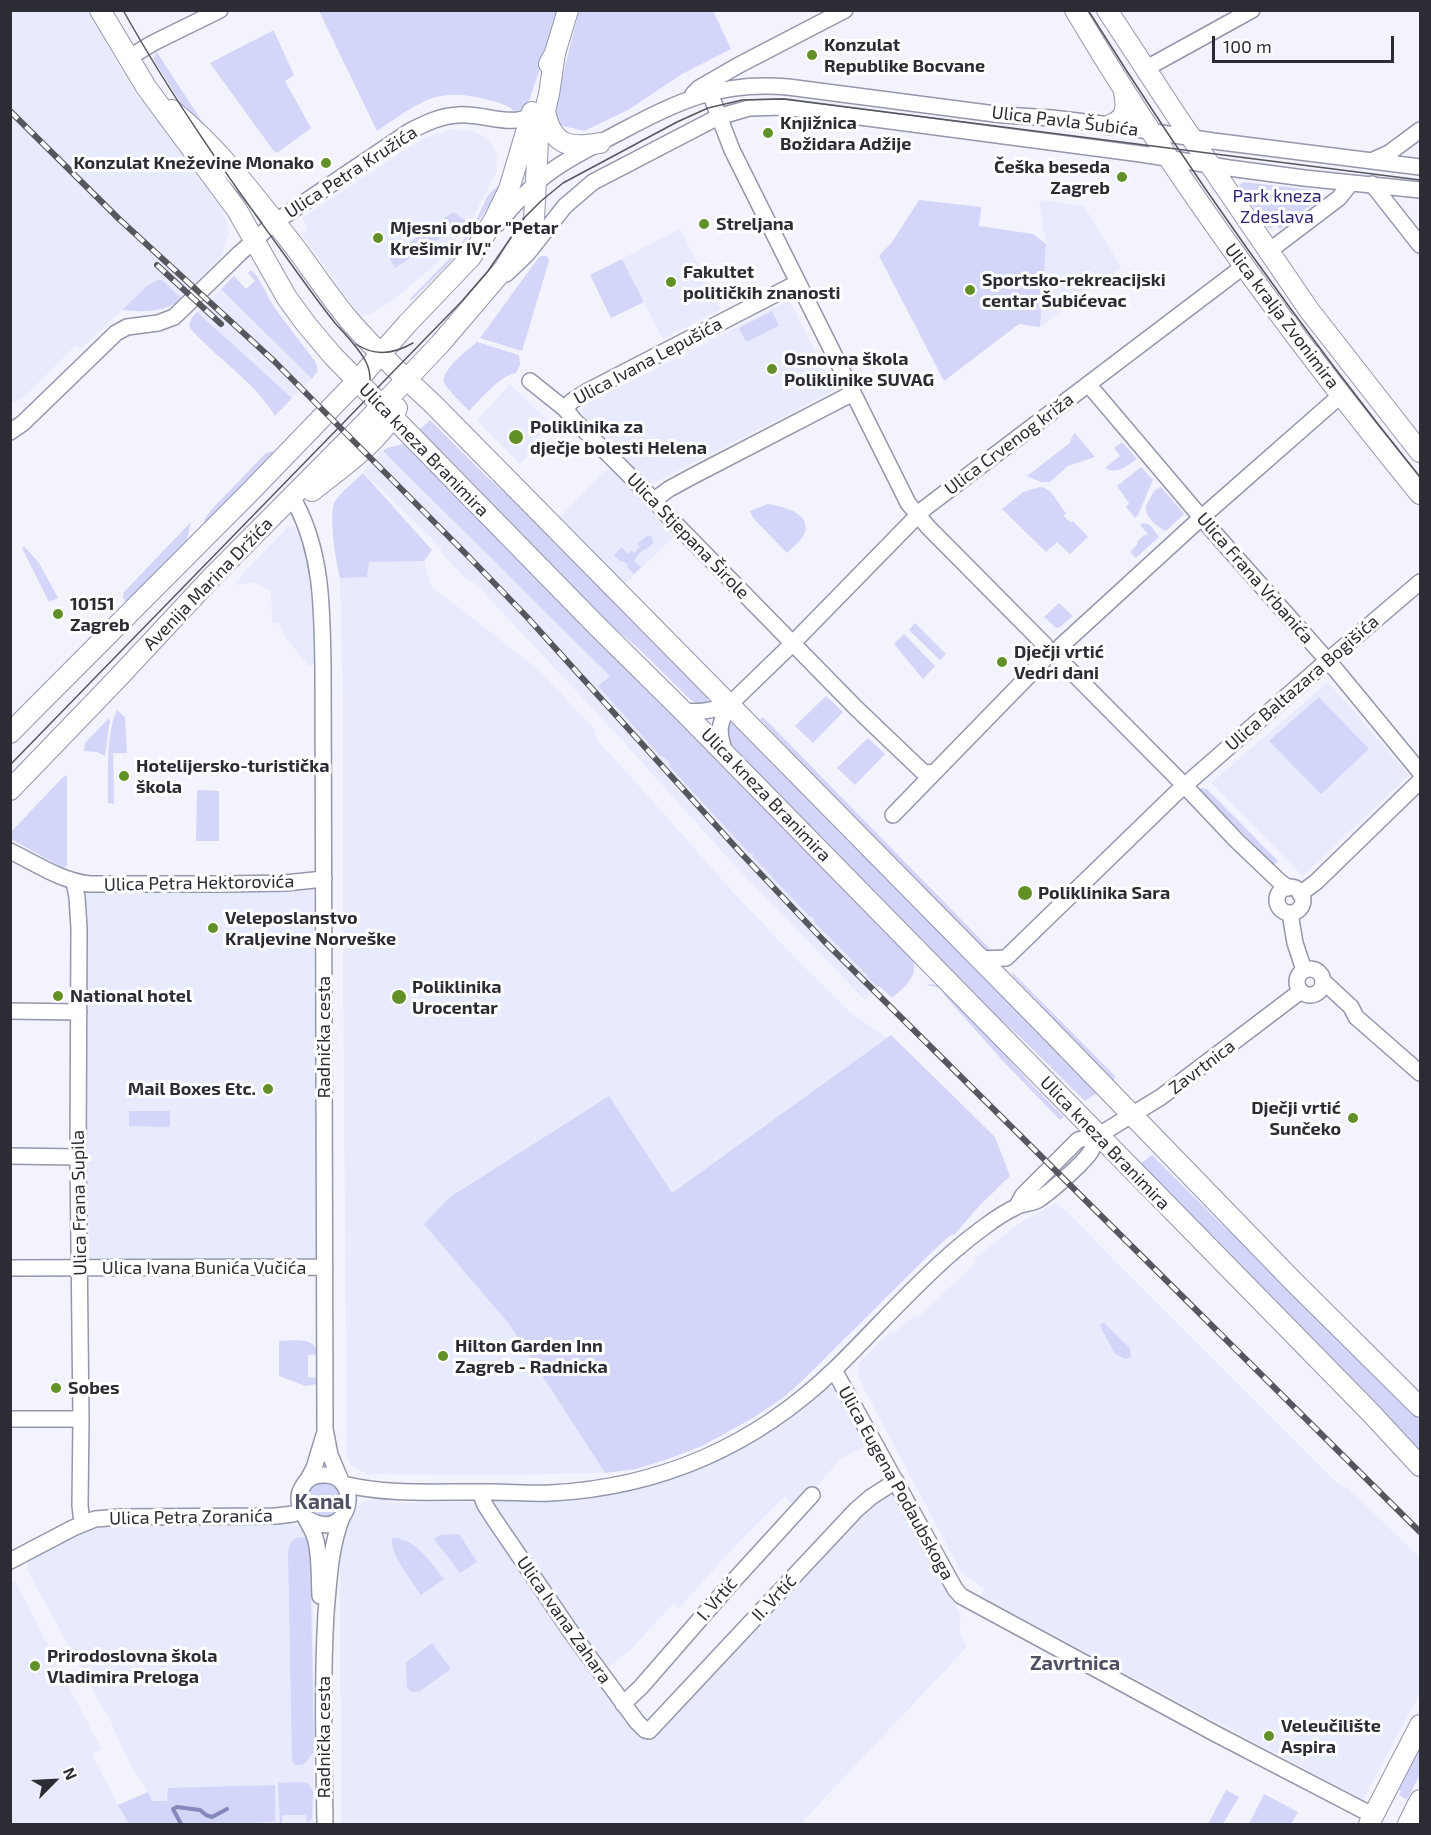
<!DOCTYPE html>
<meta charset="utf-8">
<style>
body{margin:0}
#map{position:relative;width:1431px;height:1835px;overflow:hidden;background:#f2f3fd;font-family:"Exo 2",sans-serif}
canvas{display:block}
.frame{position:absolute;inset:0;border:12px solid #2b2c34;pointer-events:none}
.north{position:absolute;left:24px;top:1751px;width:60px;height:60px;-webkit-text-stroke:4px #fff;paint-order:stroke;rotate:66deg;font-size:16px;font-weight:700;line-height:24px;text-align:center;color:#2b2c34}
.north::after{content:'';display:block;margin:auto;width:21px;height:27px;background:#2b2c34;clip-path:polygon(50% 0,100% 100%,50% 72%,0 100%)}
.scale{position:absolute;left:1212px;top:36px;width:182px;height:27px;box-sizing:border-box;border:3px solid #2b2c34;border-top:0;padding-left:8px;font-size:18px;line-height:21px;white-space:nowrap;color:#2b2c34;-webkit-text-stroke:4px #fff;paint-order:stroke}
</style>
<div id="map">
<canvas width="1431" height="1835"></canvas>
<div class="frame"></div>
<div class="north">N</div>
<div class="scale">100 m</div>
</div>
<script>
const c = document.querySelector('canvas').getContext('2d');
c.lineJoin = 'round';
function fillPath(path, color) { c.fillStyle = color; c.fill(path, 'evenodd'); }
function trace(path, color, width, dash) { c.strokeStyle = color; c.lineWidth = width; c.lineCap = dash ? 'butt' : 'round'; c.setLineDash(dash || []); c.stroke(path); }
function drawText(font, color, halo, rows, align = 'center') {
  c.font = font + ' "Exo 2",sans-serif'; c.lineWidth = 6; c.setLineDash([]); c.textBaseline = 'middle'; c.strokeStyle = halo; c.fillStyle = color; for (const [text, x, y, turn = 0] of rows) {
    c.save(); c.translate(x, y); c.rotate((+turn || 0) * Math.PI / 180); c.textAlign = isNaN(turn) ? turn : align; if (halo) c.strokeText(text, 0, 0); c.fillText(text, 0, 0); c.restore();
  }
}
const built = new Path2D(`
 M10,11h79l40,72 11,17 9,5 68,97 10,19 2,10 -7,24 -41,43 -19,-18h-4l-9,5 -66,62 -8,-1 -52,52 -12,5z
 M452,129l22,3 11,5 8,8 4,11 -1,17 -25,48 -35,43 -42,35 -25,16 -8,2 -59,-82 6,-5 -6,-12 120,-79z
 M1039,200l45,6 37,61 -81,60 6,-83z
 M680,229l41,80 -58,30 -41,-80z
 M221,289l91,90 -20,19 -95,-86z
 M789,300l46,90 -183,94h-2l-66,-66 -2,-8 3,-5z
 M510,384l40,39 -24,28 3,4 -9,9 -43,-44z
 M383,451l227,225 -12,10 62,70 5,1 6,8v3l77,83 5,3 1,3 55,59h3l66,71 -13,13 -129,-133 -117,-130 -144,-154 -7,-2 -28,-29 2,-3 -79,-78z
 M612,467l45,45 -2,6 19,19 -52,49 -65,-66 44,-46z
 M294,526l19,37 3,101 -7,2 -23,-28 -8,-16 -6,1 -1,-32 -16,-9 -21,3 14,-17 39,-40z
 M424,561l7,25 108,84 55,59 3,12 36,38 99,112 67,71 52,51 36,25 -216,156 -62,-98 -159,101 -25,27 84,100 96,149 -110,2 -128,-1 -16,-9 -4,-9 -4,-483v-274l-3,-121 27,-1 1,-15z
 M1328,682l81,93 -106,101 -92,-93z
 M313,888l5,370 -230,7 -6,-375 76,2z
 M1056,1202l18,17 48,49 219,219h6l73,71v135l-57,107 -382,-204 3,-7 -23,-17 -103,-195 1,-14 32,-32 2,3 22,-19 2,3 59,-55 -2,-4 43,-34z
 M830,1387l8,3 31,54 -27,14 -45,50 -12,-12 -49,49 -58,64 -4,-6 -44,47 -31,25 48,64 179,-192 66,-61 65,121 4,10 -2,7 1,7 6,17 -166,176h-459l-1,-258 -7,3 5,-26 18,-36 8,-5 13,-4h9l6,5 79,-1v-3l164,-11 188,-99z
 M97,1523l18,2 173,-2 14,4 11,19 1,278h-155l-11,-32 -7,-12h-2l-14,-26 -18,-41h-2l-77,-142 -1,-6 2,-7z
 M15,1581l86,168 -10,5 38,70h-118l-1,-241z`);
const green = new Path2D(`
 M319,11h240l-29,87 -7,11 -9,2c-8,-8 -19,-9 -30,-12 -50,-13 -67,6 -107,32z
 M579,11h134l18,38 -49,25 -54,36 -44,21 -29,-7v-18z
 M272,31h2l20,44 -9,6 26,47 -34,25 -4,-3 -63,-87z
 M156,51l49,75 -2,2c-20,-18 -33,-43 -48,-66l-1,-4z
 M1243,182l71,8 6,2 1,3 -1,3 -40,31 -3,-3h-3l-5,3 -31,-42z
 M499,185l3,1 -48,72 -43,43 -1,-2 42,-43 21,-29 15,-32z
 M919,200l62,7 -2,19 54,8 13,10 -6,83 -21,-3 -75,57 -65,-125 13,-14z
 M453,212l13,9 -71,47 -6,-11z
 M542,256h5l2,5 -27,90 -42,-13 59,-81z
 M622,259l22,43 -33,16 -21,-43z
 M251,270c11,9 15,25 23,37 13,18 27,36 41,54l3,9 -6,9 -91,-90 13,-13 12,13 9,-8 -7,-8z
 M158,280h4l19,18c-15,15 -38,14 -59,12l26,-25z
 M772,311l7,15 -33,16 -7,-14z
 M197,312l95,86 -17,18c-21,-35 -59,-58 -85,-88l-1,-3 3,-8z
 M477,342l42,13 1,10 -4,8c-17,3 -35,26 -47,38 -5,-6 -23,-22 -25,-29 -3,-12 24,-32 33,-40z
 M430,420l53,53 55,49 170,173v6l-9,4 -8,-5 -53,-52 -50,-43 -171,-173z
 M1075,433l20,24 -27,9 -18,16h-9l-14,-6 44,-34 -1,-2 3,-2 -1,-2z
 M1122,442l15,17c-11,7 -20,16 -32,9l15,-12 -6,-8z
 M406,443l507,517c5,18 -9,27 -21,38l-13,-12 -1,1 -11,-10v-2l-52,-52 -2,-6 -4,-1 -56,-59v-3l-5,-2 -77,-84c-1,-6 -5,-11 -11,-12l-62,-70 12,-10 -227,-225 4,-3z
 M272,451l2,2 -72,76 3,-11 7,-9 54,-56z
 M1141,467l12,13 -15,35 -3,3 -9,-11 3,-4 -12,-17z
 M363,473l69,77 -8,11 -55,1 -2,15 -27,1c-4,-15 -12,-65 -5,-77 7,-10 19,-19 28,-28z
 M1040,487c14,2 18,18 27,27l-4,1 7,7 3,-1 15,16 -18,17 -13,-12 -11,10 -44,-43 21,-17z
 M1161,487l23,27 -18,17c-7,-2 -19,-13 -20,-21 -1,-5 3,-9 5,-13 3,-6 4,-8 10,-10z
 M768,504c12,2 43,8 37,28 -2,7 -13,16 -18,21l-34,-35 -3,-7z
 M191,522l-4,18 -6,9 -52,51 -4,1 -2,-4 1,-5z
 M1144,523l6,2 9,12 -23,21 -6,-6 8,-8 -1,-2 6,-6 5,-2 -8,-9z
 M648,535l4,2 1,6 -7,7h-3l-6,6 -3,6 7,5 -7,7 -7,-7 1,-2 -5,-4 -2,1 -7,-7 8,-8 5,7 4,-4 3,3 6,-6 -3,-3z
 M24,546l15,17 19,35 -9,4 -27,-54z
 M1059,603l14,13 -13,11 -4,1 -12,-11z
 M915,623l31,31 -6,6 -31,-30z
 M904,634l31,32 -12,13 -29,-35z
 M826,696l17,16 -30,31 -18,-17z
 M1319,697l50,52 -48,45 -52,-53z
 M117,710l8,7 2,36h-14l1,51 -6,-1c0,-25 -2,-72 9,-93z
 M761,717l3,1 229,234 -6,1 -170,-172 -56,-61z
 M108,719l2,1 -5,36 -8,-4 -13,-1 1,-8z
 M734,722l365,370 -14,9 -65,-64 -44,-39 -247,-249 -3,-23z
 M868,738l17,16 -30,31 -18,-17z
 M65,775l2,3v88l-4,2 -50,-28 -2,-2 -1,-5z
 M1202,788l5,1 71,72 -4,4 -75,-76z
 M197,790l22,1v50h-23z
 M1011,971l104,105 -1,5 -4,2 -29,-32 -16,-21 -51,-53z
 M932,984l11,3 89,98 32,32 -4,3 -58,-60 -56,-63 -2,-3 2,-1 -9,-6 -11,-2z
 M891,1035l104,102 15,39 -30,29 -26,30 -2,-1 -17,15 -131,130 -20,18 -31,21 -51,28 -34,13 -32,10 -31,4 -96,-149 -85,-100 26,-27 159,-101 63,97z
 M129,1111h41v16l-41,-1z
 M1152,1155l68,68 26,22 174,172v32l-29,-25 -254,-258z
 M1102,1323h2l26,25 1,9 -5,2 -11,-5 -15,-28z
 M279,1341c12,0 38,-5 38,13l-9,1v22l10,1 -2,6 -10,2 -27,-10z
 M320,1483c12,0 24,8 20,21 -9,30 -54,-5 -20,-21z
 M459,1534l18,28 -17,11 -26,-34 6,-4z
 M298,1537l8,1 4,6 4,207 -6,9 -6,5h-7l-3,-4 -4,-211 3,-8z
 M392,1538c24,0 39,25 52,41l-23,16c-9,-13 -32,-43 -29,-57z
 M432,1643l19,26 -31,22 -8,1 -5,-4 -1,-26z
 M1420,1745v29l-13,26 -8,-5 2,-4 -3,-3z
 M300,1782l8,1 5,9 -1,27 -5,4 -1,-8h-24v9h-2l-2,-41z
 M275,1785v36l-22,2v1h-124l-11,-19 30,-13 4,9h15l1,-13z
 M1226,1790l13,7 -16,27h-15z
 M1264,1794l34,18 -7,12h-42z`);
const stream = new Path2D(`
 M181,1824l-8,-15 4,-2 23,3 6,5 6,2 15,-8`);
const minor = new Path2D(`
 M128,58l25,-15 67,-33
 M1147,71l7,-7 98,-54
 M710,93l22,57 176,353 20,24 117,118
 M693,94l6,-6 40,-23 106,-55
 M1371,161l18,-8 31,-23
 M1372,184l48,61
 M497,224c15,-17 31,-35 49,-49 23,-18 50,-30 76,-44 57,-30 98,-50 166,-44l215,28 49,3 58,7 103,16 207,26
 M1269,251l70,-53 12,-15
 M506,274l21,-20 38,-48 28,-24 125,-65 31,-9 35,-1 357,47 88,14 75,10 116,12
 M530,381l35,28 10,12 79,79 12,14 190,194 66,63 6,2 7,-1
 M1088,384l123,145 125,141 84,102
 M565,409l7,-8 14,-9 211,-109
 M10,432l13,-9 93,-90 11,-6 31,-4 16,-6 66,-64 35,-31 135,-91c16,-8 30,-15 48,-16 25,-2 54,13 74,0
 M654,500l15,-11 22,-12 162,-84
 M296,504c27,52 26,108 27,165l2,760 5,26 11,26
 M1061,646l141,-129 139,-122
 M1062,662l123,124 51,54 43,41 9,7
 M729,705l59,-57 137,-140 319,-242
 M683,711c17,2 30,-1 46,-6 -11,20 -11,27 -4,48
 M893,815l150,-154
 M10,851c27,13 49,29 79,33h137l59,-1 39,-4
 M74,882l3,15 2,31 -1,229 3,262 -1,86 2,19
 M1277 900a13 13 0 1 1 26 0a13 13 0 1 1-26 0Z
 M1300,894l16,-12 104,-101
 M1290,913l5,30 9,27
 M979,959l27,-1 169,-164 144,-126 101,-86
 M1297 982a13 13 0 1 1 26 0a13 13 0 1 1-26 0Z
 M1323,981l28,26 5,10 64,56
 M10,1011l69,1
 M10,1156l68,1
 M1017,1206l6,-11 55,-55 21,-5 62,-38 140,-106
 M10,1268l315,-1
 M834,1370l121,219 6,7 255,138 158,82
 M10,1419h71
 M307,1481l7,-13 10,-33
 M343,1484c48,12 100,7 149,8 19,0 39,2 59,1 111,-6 204,-47 284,-124 40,-39 76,-81 119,-118 15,-13 44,-36 62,-44 7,-4 15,-3 22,-7 11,-7 47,-38 53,-49 3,-5 5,-11 8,-16
 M480,1492l5,13 9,14 77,113 66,90 8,8 4,1 207,-221 15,-13 25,-16
 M308,1519c44,26 56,-47 14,-44 -8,0 -15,4 -19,11 -13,19 9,36 13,55 4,17 3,37 4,55
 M10,1561l63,-33 22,-9 26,-2 155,-1 17,-2 8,-4
 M623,1704l18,-17 87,-100 84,-92
 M325,1824c-1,-70 -3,-141 1,-211 3,-33 4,-65 16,-96`);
const major = new Path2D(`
 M100,10l46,77 91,123 50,88 19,26 27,32 264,270 86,85 687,701 50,54
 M1075,10c101,171 220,331 345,484
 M1107,10l71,108 131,192 111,142
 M549,64l6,-11 13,-43
 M172,110c48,39 87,91 125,140 17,23 33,47 52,70 26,30 55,57 84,84l609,618 251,259 127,126
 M545,111c7,34 23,38 55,32
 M1110,125c17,-6 17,-18 14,-33
 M312,491c27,-21 71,-52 85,-83
 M10,733l240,-241 107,-111 50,-57 64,-67 23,-37 15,-31 23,-77
 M10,790l106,-110 97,-104 154,-155 73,-77 64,-75 30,-49 4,-80 11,-46 6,-41
 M1369,1824l51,-99
 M1408,1824l12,-24`);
const tram = new Path2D(`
 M123,10c49,88 107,170 166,251 15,21 30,42 46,62 11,12 24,25 31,39 6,12 5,23 0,35
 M1088,10c102,163 212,318 332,467
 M356,344c19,13 38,10 57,-1
 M10,765l452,-464 26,-30 37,-54 16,-16 22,-18 114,-61 31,-14 34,-8 41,-1 637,81`);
const rail = new Path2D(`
 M10,111l109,108 155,142 194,195 59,61 213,235 84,89 596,591
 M157,265l64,59`);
const markers = [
 [812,55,6,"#619026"],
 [768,133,6,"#619026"],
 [326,163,6,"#619026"],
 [1122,177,6,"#619026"],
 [704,224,6,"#619026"],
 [378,238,6,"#619026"],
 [671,282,6,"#619026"],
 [970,290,6,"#619026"],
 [772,369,6,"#619026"],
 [516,437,8,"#619026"],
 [58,614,6,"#619026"],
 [1002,662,6,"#619026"],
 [124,776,6,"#619026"],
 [1025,893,8,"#619026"],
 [213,928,6,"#619026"],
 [58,996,6,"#619026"],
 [399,997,8,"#619026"],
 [268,1089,6,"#619026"],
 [1353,1118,6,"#619026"],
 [443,1356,6,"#619026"],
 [56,1388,6,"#619026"],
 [35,1666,6,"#619026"],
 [1269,1736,6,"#619026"]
];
const poiNames = [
 ["Konzulat",824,45],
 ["Republike Bocvane",824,66],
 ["Knjižnica",780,123],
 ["Božidara Adžije",780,144],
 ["Konzulat Kneževine Monako",314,163,"right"],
 ["Češka beseda",1110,167,"right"],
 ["Zagreb",1110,188,"right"],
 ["Streljana",716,224],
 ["Mjesni odbor \"Petar",390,228],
 ["Krešimir IV.\"",390,249],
 ["Fakultet",683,272],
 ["političkih znanosti",683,293],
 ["Sportsko-rekreacijski",982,280],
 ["centar Šubićevac",982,301],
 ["Osnovna škola",784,359],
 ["Poliklinike SUVAG",784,380],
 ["Poliklinika za",530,427],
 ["dječje bolesti Helena",530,448],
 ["10151",70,604],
 ["Zagreb",70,625],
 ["Dječji vrtić",1014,652],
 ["Vedri dani",1014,673],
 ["Hotelijersko-turistička",136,766],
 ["škola",136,787],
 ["Poliklinika Sara",1038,893],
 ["Veleposlanstvo",225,918],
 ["Kraljevine Norveške",225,939],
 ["Poliklinika",412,987],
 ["Urocentar",412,1008],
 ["National hotel",70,996],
 ["Mail Boxes Etc.",256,1089,"right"],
 ["Dječji vrtić",1341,1108,"right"],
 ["Sunčeko",1341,1129,"right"],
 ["Hilton Garden Inn",455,1346],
 ["Zagreb - Radnicka",455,1367],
 ["Sobes",68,1388],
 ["Prirodoslovna škola",47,1656],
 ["Vladimira Preloga",47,1677],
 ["Veleučilište",1281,1726],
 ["Aspira",1281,1747]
];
const streetNames = [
 ["Ulica Pavla Šubića",1065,121,7],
 ["Ulica Petra Kružića",351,172,-33],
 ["Ulica kralja Zvonimira",1282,316,53],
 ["Ulica Ivana Lepušića",648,361,-28],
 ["Ulica Crvenog križa",1009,444,-37],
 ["Ulica kneza Branimira",424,450,46],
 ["Ulica Stjepana Širole",688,536,46],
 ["Ulica Frana Vrbanića",1255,578,49],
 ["Avenija Marina Držića",208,584,-46],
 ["Ulica Baltazara Bogišića",1302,683,-41],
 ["Ulica kneza Branimira",766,795,46],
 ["Ulica Petra Hektorovića",199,883,-1],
 ["Radnička cesta",324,1037,-90],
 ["Zavrtnica",1202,1067,-37],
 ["Ulica kneza Branimira",1105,1143,46],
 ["Ulica Frana Supila",79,1203,-91],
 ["Ulica Ivana Bunića Vučića",204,1268],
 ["Ulica Eugena Podaubskoga",896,1483,61],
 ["Ulica Petra Zoranića",191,1517,-1],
 ["II. Vrtić",774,1598,-47],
 ["I. Vrtić",717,1599,-49],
 ["Ulica Ivana Zahara",564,1620,55],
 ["Radnička cesta",324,1737,-90]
];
const parkNames = [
 ["Park kneza",1277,196],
 ["Zdeslava",1277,217]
];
const neighbourhoodNames = [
 ["Zavrtnica",1075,1663]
];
const quarterNames = [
 ["Kanal",323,1502]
];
fillPath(built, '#e8eafd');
fillPath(green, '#d3d6f8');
trace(stream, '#8588bb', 4);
trace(minor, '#9496ac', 18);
trace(major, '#9496ac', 22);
trace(minor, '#fff', 15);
trace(major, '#fff', 20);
trace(tram, '#55565e', 1.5);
trace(rail, '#55565e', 6);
trace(rail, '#fff', 4, [11]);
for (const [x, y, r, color] of markers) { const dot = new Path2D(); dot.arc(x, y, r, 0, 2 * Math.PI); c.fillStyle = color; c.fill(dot); trace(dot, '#fff', 2); }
drawText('bold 18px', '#2b2c34', '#fff', poiNames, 'left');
drawText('18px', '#2b2c34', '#fff', streetNames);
drawText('18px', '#2d2674', '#fff', parkNames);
drawText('bold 20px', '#4f5164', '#fff', neighbourhoodNames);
drawText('bold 21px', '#4f5164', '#fff', quarterNames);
</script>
